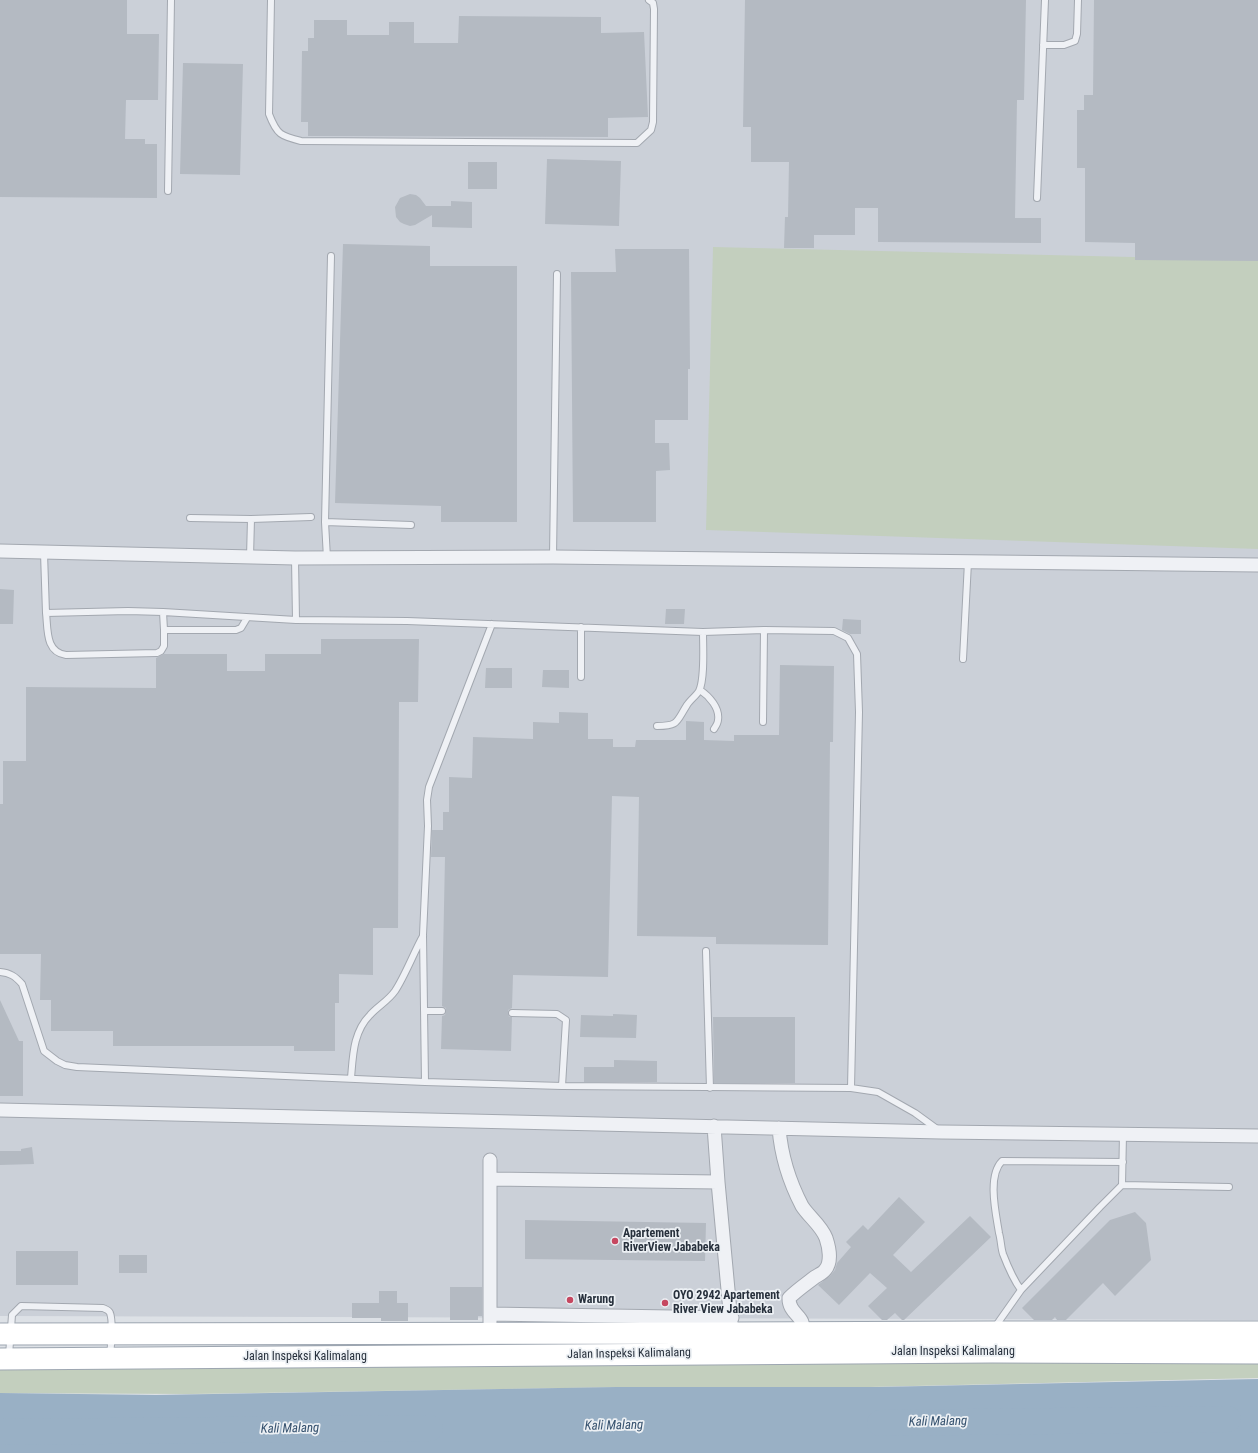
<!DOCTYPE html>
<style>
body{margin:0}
canvas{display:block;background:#dde1e6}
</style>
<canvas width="1258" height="1453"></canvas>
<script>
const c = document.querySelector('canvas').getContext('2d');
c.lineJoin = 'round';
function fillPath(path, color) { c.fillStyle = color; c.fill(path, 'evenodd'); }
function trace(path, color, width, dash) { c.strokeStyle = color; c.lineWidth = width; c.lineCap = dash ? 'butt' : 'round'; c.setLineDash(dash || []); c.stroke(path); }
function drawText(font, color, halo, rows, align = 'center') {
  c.font = font + ' "Roboto Condensed",sans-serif'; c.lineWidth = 3.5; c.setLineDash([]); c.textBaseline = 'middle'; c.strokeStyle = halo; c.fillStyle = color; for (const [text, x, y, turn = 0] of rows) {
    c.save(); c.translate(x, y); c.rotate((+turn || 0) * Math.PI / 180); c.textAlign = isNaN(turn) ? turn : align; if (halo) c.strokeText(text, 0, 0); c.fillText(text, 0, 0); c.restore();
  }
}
const built = new Path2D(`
 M0,0h1258v1320l-1258,-4z`);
const green = new Path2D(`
 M713,247l545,13v289l-552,-19z
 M1258,1353v25l-389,9h-242l-437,7 -190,-1v-34z`);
const water = new Path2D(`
 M1258,1379v74h-1258v-60l156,2 461,-8h261z`);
const river = new Path2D(`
 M880,1423l348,-4
 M0,1432l430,-4`);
const building = new Path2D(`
 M0,0h127v34h32l-1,66h-32l-1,39h20v5h12v54l-157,-1z
 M745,0h281l-2,100h-7l-2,118h26v25l-163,-1v-34h-23v27h-41v13h-30l1,-31h3l1,-55h-38v-35h-8z
 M1094,0h164v261l-123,-1v-17l-50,-1v-74h-8v-58h7v-15h9z
 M459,16l142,1v16l43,-1 4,85 -40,1v19l-300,-1v-14h-7l1,-71h6v-13h6v-18h33v15h42v-13h25v21h44z
 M183,63l60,1 -3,111 -60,-1z
 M547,159l74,2 -2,65 -74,-2z
 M468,162h29v27h-29z
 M410,194l6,1 4,3 6,8h25v-5l21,1v26l-40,-1v-12l-17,10 -5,1 -6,-2 -4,-2 -4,-5 -1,-10 5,-9z
 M343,244l87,2v20h87v256h-76v-16l-106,-3z
 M615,249h74l1,120h-2v51h-33v23h14l1,27 -14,1v51h-83l-2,-250h45z
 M0,589l14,1 -1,34h-13z
 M666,609h19l-1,15h-19z
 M843,619l18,1v14h-11l-8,-4z
 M321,639h98l-1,63h-19l-1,226h-25v47l-34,-1v29h-4v48h-41v-5h-181v-15h-62v-31h-11l1,-46h-41v-150h3v-43h23v-74l130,1v-30l8,-4h63v17h38v-17h56z
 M780,665l54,1 -1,76h-3l-2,203 -112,-1v-7l-79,-1 2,-139 -27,-1 -4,181 -95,-2 -1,33 -4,2v3l1,4h3l-1,34 -70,-2 1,-33 3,-1 1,-4v-3l-4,-2 3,-149h-14l1,-27h11v-18h6v-35l23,1 1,-41 60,2v-17l26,1v-11l29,1v26h25v8h22l1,-7h50v-19l18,1v18l30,1v-6h45z
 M486,668h26v20h-27z
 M543,670h26v18l-27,-1z
 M0,1000l19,41h4v55h-23z
 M613,1014l24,1 -1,23 -56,-1 1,-22 32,1z
 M713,1017h82v66h-81z
 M614,1060l43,1v21h-73v-15h30z
 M32,1147l2,17 -34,1v-14h21v-2z
 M899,1197l26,25 -32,33 18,17 59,-56 21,21 -87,83h-2l-7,-7 -8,7h-5l-14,-14 19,-18 -17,-15 -31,32 -21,-20 12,-9 5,-6 2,-7 14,-16 -5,-5 17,-17 5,5z
 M1135,1212l11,11 5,37 -36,36 -12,-13 -37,37h-9l-2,-3 -3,3h-18l-12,-12 88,-88z
 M525,1220l181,3 -1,38 -180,-2z
 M16,1251h62v34h-62z
 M119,1255h28v18h-28z
 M450,1287h32v29h-4v4h-28z
 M379,1291h18v12h11v18h-27v-3h-29v-15h27z`);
const lane = new Path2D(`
 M271,0l-2,114c8,21 12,22 32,27l336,2 14,-13 2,-8 1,-113 -1,-6 -4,-3
 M1043,45h21l11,-4 2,-7 1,-34
 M168,191l3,-191
 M1037,198l8,-198
 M190,518l61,1 60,-2
 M325,522l86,3
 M44,553l2,60
 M250,557l1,-38
 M553,557l4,-283
 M295,558l1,62 111,1 296,11 61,-2 70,1 14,7 9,16 2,58 -8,376
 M327,558l-2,-36 6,-266
 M163,612l1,18
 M247,618l-6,10 -5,2h-72v16l-3,5 -4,2 -91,2c-21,-3 -18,-26 -20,-42l82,-2 35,1 133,8
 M581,627v50
 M963,659l5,-97
 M700,690c9,6 20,18 18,30 0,3 -2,6 -4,9
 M763,722l1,-92
 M657,726c22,0 19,-4 30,-21 3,-5 9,-9 12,-14 6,-12 4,-45 4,-59
 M706,951l4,137
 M0,972c10,1 15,4 22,12l22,67 13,10 8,4 12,2 348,15 137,4 289,2 27,4 37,21 22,16
 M424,1011h18
 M512,1013l45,1 9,6 -4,66
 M351,1078c2,-22 2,-46 19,-63 8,-9 18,-14 25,-24 10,-15 19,-39 28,-55
 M425,1082l-2,-147 5,-109 -1,-26 2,-13 63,-163
 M1122,1185l107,2
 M1021,1290c-8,-11 -13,-23 -18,-36 -2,-6 -2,-14 -4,-21 -3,-19 -12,-57 3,-72l121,1
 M995,1327l26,-37 79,-83 22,-22 1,-51
 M9,1355l3,-40 9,-9 82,2c2,1 6,2 7,5 3,8 1,33 0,43`);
const street = new Path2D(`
 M0,551l295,7 258,-1 705,8
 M0,1110l941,22 317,4
 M714,1126l4,56
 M779,1128c2,26 11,55 23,78 7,11 19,19 24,32 3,9 6,24 -1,32 -2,3 -7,5 -10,7 -9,7 -18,13 -26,21 0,18 18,17 13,35
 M491,1179l227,3 14,151
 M490,1314l242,4
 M490,1322v-162`);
const primary = new Path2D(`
 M0,1334l732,-1 260,-1h266
 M0,1359l992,-7 266,1`);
const markers = [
 [615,1241,4,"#c64760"],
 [570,1300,4,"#c64760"],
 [665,1303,4,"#c64760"]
];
const poiNames = [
 ["Apartement",623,1234],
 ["RiverView Jababeka",623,1248],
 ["OYO 2942 Apartement",673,1296],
 ["River View Jababeka",673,1310],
 ["Warung",578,1300]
];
const streetNames = [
 ["Jalan Inspeksi Kalimalang",953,1352],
 ["Jalan Inspeksi Kalimalang",629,1354,-1],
 ["Jalan Inspeksi Kalimalang",305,1357]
];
const waterNames = [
 ["Kali Malang",938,1422,-1],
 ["Kali Malang",614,1426,-1],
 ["Kali Malang",290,1429,-1]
];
fillPath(built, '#cbd0d8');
fillPath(green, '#c3cfbe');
fillPath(water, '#99b0c5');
trace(river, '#99b0c5', 26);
fillPath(building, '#b4bac2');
trace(lane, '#a3a8b0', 8);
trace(street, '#a3a8b0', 15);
trace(primary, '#9da6b1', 23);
trace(lane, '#eff1f5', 6);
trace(street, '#eff1f5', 13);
trace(primary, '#fff', 21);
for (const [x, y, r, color] of markers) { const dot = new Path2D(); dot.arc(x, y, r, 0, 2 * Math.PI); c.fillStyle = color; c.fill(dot); trace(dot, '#ecf0f4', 1.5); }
drawText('bold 12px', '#27303c', '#ecf0f4', poiNames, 'left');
drawText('12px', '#27303c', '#ecf0f4', streetNames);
drawText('italic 13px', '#34506d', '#ecf0f4', waterNames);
</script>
